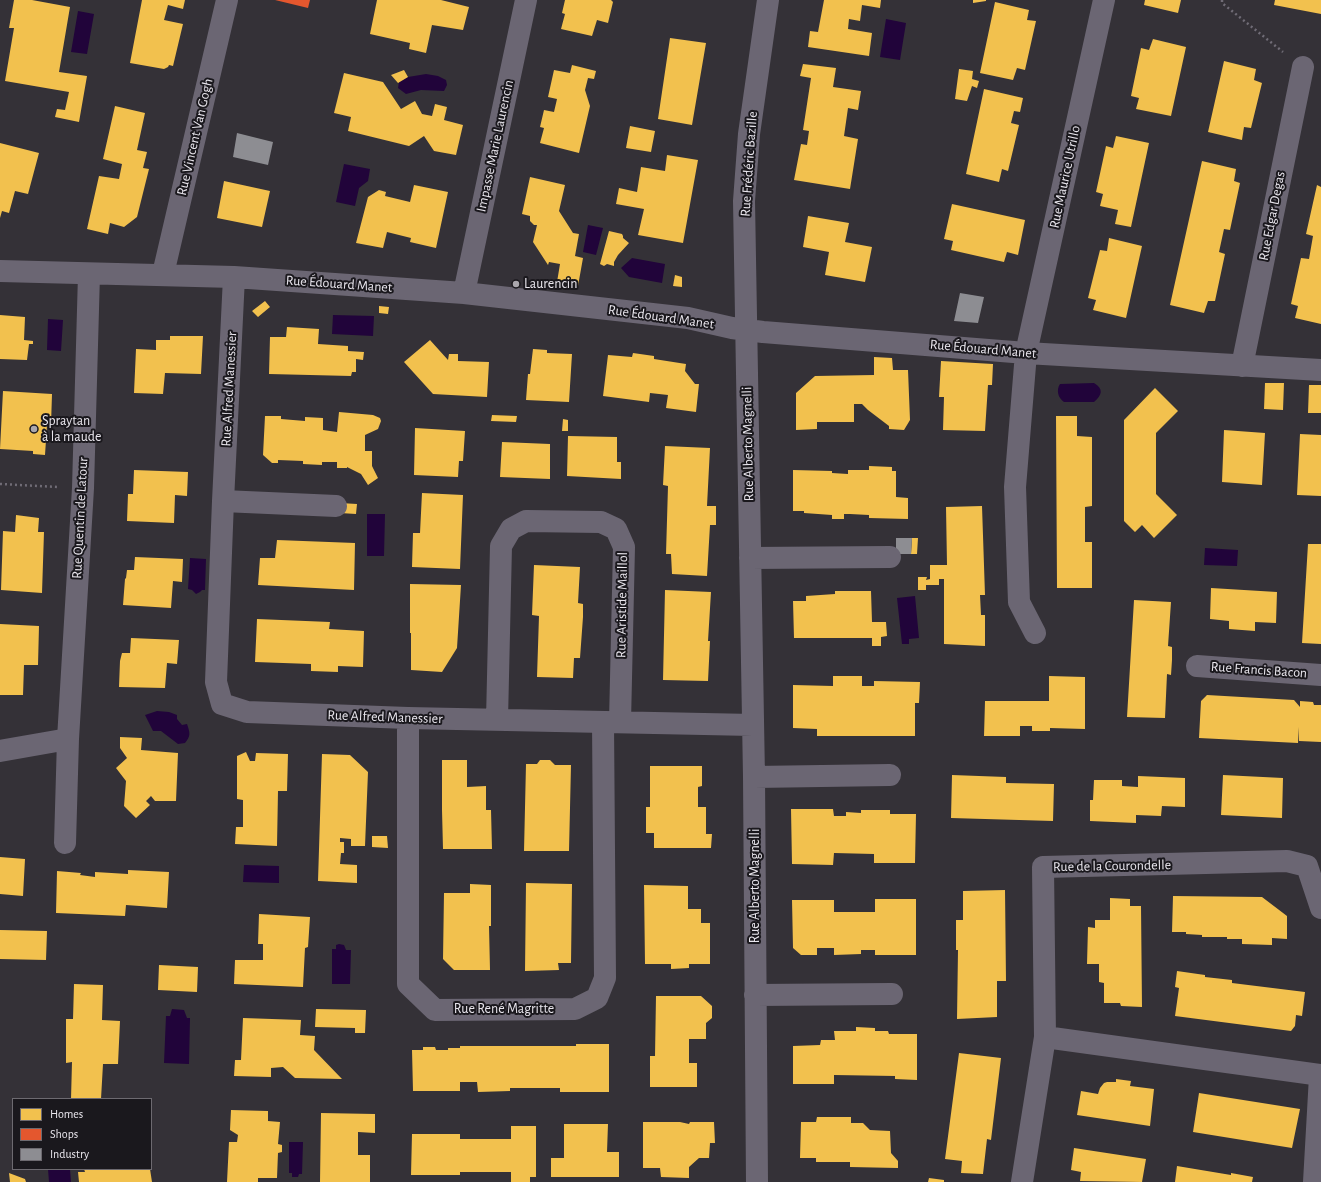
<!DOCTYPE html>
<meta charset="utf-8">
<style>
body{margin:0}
#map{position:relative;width:1321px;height:1182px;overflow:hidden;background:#343137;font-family:"Alegreya Sans",sans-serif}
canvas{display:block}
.legend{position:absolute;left:12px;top:1098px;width:140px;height:72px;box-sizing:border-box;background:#1a181d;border:1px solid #6d6a70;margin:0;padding:5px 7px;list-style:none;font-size:12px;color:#e9e6ed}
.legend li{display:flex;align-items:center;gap:8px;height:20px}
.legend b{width:20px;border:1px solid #6d6a70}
</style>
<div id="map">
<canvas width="1321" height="1182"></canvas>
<ul class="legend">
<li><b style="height:11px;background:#f2c14e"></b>Homes</li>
<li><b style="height:11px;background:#e4572e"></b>Shops</li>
<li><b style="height:11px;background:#8d8d92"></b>Industry</li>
</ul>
</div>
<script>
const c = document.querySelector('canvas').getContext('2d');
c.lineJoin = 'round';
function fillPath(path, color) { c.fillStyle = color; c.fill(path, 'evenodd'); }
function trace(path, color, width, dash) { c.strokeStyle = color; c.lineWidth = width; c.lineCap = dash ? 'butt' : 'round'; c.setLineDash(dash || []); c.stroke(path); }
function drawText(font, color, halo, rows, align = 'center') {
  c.font = font + ' "Alegreya Sans",sans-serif'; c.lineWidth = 4; c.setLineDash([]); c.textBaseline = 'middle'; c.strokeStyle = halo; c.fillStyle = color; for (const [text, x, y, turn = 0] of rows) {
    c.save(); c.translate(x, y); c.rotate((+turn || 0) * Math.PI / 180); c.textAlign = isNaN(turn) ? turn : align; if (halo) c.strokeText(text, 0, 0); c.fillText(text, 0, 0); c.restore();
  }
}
const water = new Path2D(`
 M78,11l16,3 -7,40 -16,-2z
 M886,19l20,4 -6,37 -20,-3z
 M426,74l12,2 8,4 1,5 -3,6 -23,-1 -15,4 -8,-6 1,-6 9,-5z
 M344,164l26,5 -2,12 -9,7 -4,18 -19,-4z
 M588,225l15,3 -7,27 -13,-3z
 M632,258l33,6 -3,19 -33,-6 -8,-9z
 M333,315l41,1 -1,20 -41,-2z
 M48,319l15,1 -2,31 -14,-1z
 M1094,383c10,6 8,12 0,19h-30c-6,-4 -8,-12 -4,-18z
 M367,514h18l-1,42h-17z
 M1205,548l33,2 -1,16 -33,-1z
 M190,558l16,1 -1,31h-3l-2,2 -4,2 -4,-4 -4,-1z
 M915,596l4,42 -10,1v5h-7l-5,-46z
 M157,711l12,1 8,3v4l5,6 5,-1c3,9 4,12 -2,19l-7,1 -17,-13h-8l-8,-16z
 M244,865l35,1v17l-36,-1z
 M339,944l5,1 2,5h5l-1,34h-18v-35h4v-4z
 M172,1009l12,1 3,8h3l-1,46 -25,-1 2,-47h4z
 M289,1142h14l-1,32h-3l-1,3h-6v-4h-3z
 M48,1169h22l1,13h-22z`);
const homes = new Path2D(`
 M14,0h18l38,7 -11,65 28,4 -8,46 -24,-5 2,-8 8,1 4,-18 -64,-11 9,-53h-5z
 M142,0h43l-2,9 -15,-4 -4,15 19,4 -10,42 -4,-1 -1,2 -4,2 -34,-6z
 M377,0h64l28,7 -6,23 -31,-5 -6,28 -17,-4 1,-6 -40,-9z
 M565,0h46l2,2 -5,21 -11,-3 -5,16 -31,-7 4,-15 -3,-1z
 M824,0h57l-1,8 -18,-3 -2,16 -11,-2 -1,10 24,4 -3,23 -61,-9 2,-16 8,1z
 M973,0h13v1l-13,2z
 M1145,0h36l-3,13 -34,-8z
 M1275,0h46v14l-47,-9z
 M995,2l34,8 -2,10 9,1 -11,49 -8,-2 -4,12 -33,-7z
 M670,38l36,5 -14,82 -34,-6z
 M1153,39l33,8 -15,69 -35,-7 3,-11 -8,-2 10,-48 8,2z
 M1224,61l32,8 -2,11 8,3 -11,45 -7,-1 -2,13 -34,-8z
 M803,64l33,4 -3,19 28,4 -3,19 -10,-2 -4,28 14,3 -8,50 -56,-9 7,-36 6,1 2,-14 -6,-1 8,-52 -11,-2z
 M572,65l24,6 -2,8 -6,-1 -3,12 5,16 -11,47 -39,-10 4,-15 -4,-1 4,-17 10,2 3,-13 -9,-2 6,-27 16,3z
 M959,69l14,2 -1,8 7,2 -2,7 -5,-2 -5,15 -12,-2z
 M404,70l4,7 -10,6 -7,-8z
 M344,73l39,9 18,27 14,-8 7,13 10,2 3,-12 12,3 -3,13 19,5 -7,30 -22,-4 -10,-15 -15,10 -61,-15 3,-14 -17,-4z
 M984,89l39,9 -3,14 -6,-1 -3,12 8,2 -11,46 -6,-2 -3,13 -33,-8z
 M115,106l30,7 -8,37 10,2 -4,16 6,1 -12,48 -13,10 -14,-4 -2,11 -21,-5 12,-53 20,3 3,-15 -19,-5z
 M630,126l25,5 -4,21 -25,-4z
 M1116,136l33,7 -18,84 -16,-3 3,-14 -18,-4 3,-12 -7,-2 10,-46 7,2z
 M0,143l39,10 -11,41 -13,-3 -6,22 -7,-2 -2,7z
 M667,155l31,5 -15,83 -45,-8 6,-26 -28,-5 3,-16 18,4 4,-25 24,4z
 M1202,161l34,8 -2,12 6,2 -10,47 -6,-1 -5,23 6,2 -10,47h-7l-4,12 -34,-8z
 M530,177l35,8 -6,26 14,22 6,1 -4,22 8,2 -5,28 -21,-4 3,-18 -11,-2 -1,3 -15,-23 4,-17h-3l-4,-4v-5l-8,-2z
 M224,181l46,10 -8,36 -45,-9z
 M414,185l34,7 -12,56 -26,-6 1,-4 -24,-6 -4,16 -27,-5 12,-46 11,-7 7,2 -1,4 25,6z
 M1317,185l4,2v137l-26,-6 3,-12 -7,-2 10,-46 8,1 4,-23 -7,-2z
 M952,204l73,16 -7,35 -11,-3 -3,10 -53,-12 2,-9 -9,-2z
 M808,216l41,7 -4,19 27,5 -7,35 -40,-7 4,-23 -26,-5z
 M609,231l13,3 1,2v2l6,5 -11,12 -4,7v4l-7,-2 -3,2 -4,-2z
 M1109,238l33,8 -16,72 -33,-8 3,-10 -8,-2 12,-48 7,1z
 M675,275l7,2v10l-9,-1z
 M265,301l5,6 -12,10 -6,-6z
 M379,306l10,1 -1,7 -9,-1z
 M0,315l25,2 -1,23 9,1v3h-4l-2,16 -27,-1z
 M287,327l32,2 -1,15 30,2v5l16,1 -1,8 -7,-1v13h-4l-1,4 -82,-2 1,-37h16z
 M170,336h33l-2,38 -36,-1 -2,21 -29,-1 2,-44 20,1v-10h14z
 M430,340l18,20 1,-6h9v7l31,1 -2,35 -54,-3 -29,-32z
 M533,349l14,1v3l25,1 -3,48 -43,-2 2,-26h2z
 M633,353l21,3v3l32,5 -1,7 10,13h4l-3,28 -30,-4 2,-13 -18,-2 -1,9 -46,-6 5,-41 24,2z
 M874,357l18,1 1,12h15l2,50 -6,10 -15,-1v-3l-21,-16 -6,-6h-8v18h-37v7l-21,1v-37l19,-17 59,-1z
 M941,361l52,3 -1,21h-4l-3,46 -42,-1 1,-33h-5z
 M1265,383h19l-1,27 -19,-1z
 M1309,385h12v28h-13z
 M1155,388l23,23 -22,22v61l21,21 -23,23 -12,-13 -7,7 -11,-11v-101z
 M3,391l49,3 -1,31h-4l-2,30 -12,-1v-3l-33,-2z
 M339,412l34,3 7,3 1,3 -3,8 -13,6v16h7v15l6,12 -10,7 -7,-11 -14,-7v1h-10v-6h-15v3l-19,-1v-3l-25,-1v3h-6l-9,-8 2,-39h16v3l24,2v-4l18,1v12l14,2z
 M492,415l25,1 -1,6 -25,-1z
 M1056,416h21v20l15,1v69l-7,1v35h7v46h-35z
 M563,419l5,1v11h-6z
 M415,428l50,3 -2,30h-4l-1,16 -44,-2z
 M1224,430l41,3 -3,52 -40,-3z
 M1300,434l21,1v61l-24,-1z
 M568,436l49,1v25h4v17l-54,-3z
 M502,442l48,2v35l-50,-2z
 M665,446l45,2 -3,58h9v19h-6l-3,51 -35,-2 -1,-20h-5l2,-68 -5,-1z
 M869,466l23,1v4h4v26l12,1v21l-39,-1v-3l-19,-1h-6v5h-12v-4l-28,-2v-2h-11v-41l39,1v2l16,1v-4h21z
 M134,470l54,2 -1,24 -12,-1 -1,28 -47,-2 1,-27h5z
 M422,493l41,2 -3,74 -48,-2 1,-34h7z
 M340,503l17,1 -1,10 -16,-1z
 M982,506l3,89h-5l1,20h4v31l-41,-2v-65h-5v6h-13v5h-8v-13h9l-1,3 4,-1v-14h17l-1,-58z
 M16,515l23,3 -1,14h6l-2,61 -41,-3 2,-59 12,1z
 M912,538h6l-1,16h-6z
 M277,540l78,3 -1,47 -96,-5 2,-27h15z
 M1308,544h13v100l-19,-1z
 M135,557l48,2 -1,23 -9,-1 -2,27 -48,-3 2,-26 1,-1 1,-8h7z
 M534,565l46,2 -2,36 5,1v13l-3,41h-6l-1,20 -36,-1 2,-61 -7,-1z
 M410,584l51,1 -4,63 -15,24 -31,-2v-37h-1z
 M1211,588l66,4 -1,31 -21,-1v9l-26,-2v-8l-19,-2z
 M665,590l46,2 -3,49h2l-2,40 -45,-1z
 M835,591h36l1,31h14l1,14 -6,1v9h-9v-8h-78l-1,-37h13v-5l29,-2z
 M1134,600l37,2 -3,44 4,1v13l-1,15 -4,-1 -2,44 -38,-1z
 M257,619l73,3 -1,7 35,2 -1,36 -25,-1v6l-27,-1v-7l-56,-2z
 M0,624l39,2 -1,39h-14l-1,30h-23z
 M131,638l48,2 -2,24 -10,-1 -2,25 -46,-1 1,-26 2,-8h8z
 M833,676h29v10h12v-5l46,1 -1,21h-4v33h-98v-7l-24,-1v-43l40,1z
 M1049,676l36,1v52l-35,-1v3h-18v-5h-12v10h-36l1,-35h64z
 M1207,695l87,5 6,7v-6l13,1 1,3h7v37l-22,-1v-14l-1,16 -99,-5 2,-37z
 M120,737l22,1 -1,12 37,3 -2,48h-21l-4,-5 -5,5 4,4 -14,13 -12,-12 2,-25 -10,-13 11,-10 -7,-10z
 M246,752l4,9h5l1,-8 32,1 -1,37h-9l-1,55 -42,-2 1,-17h7v-27l-6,-1v-43z
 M322,754l28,1 18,17 -3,74h-14v-7l-11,-1v4h4v11h-3l-1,11 17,1v18l-39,-2z
 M442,760h25v27l19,-1v24h5l1,39h-49l-1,-39z
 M540,760h10l5,5h16l-2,86h-45l2,-87h11z
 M650,766h52v20l-4,1v20h8v27h6l-1,14h-57v-15h-8v-26h4z
 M952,775l54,2v6l48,1 -1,37 -102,-3z
 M1223,775l60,3 -1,40 -61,-3z
 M1138,776l47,2v29l-23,-1 -1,10 -25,-1v8l-46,-2v-21h3l1,-20h28v6l16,1z
 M791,809h42l1,7h12v-4l15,1v-3h29v4h26l-1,49h-41v-9l-40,-1 -1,12 -41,-1z
 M372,836h15l1,12 -16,-1z
 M0,857l25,2 -2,37 -23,-2z
 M128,870l41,2 -2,36 -41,-3 -1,11 -69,-3 1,-42 24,2 -1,2 15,2v-5l33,2z
 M526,883l46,1 -1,79h-13l1,7 -34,1z
 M470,884l21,1v41h-2l1,44h-36l-11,-11 1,-66h26z
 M644,885l44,1v23h13v14h9v41h-21v4l-18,1v-5h-26z
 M1005,890l1,91h-9v36l-40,2 1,-69h-2v-30h7v-29z
 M1173,896l89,1 25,19v23l-15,-1v7l-30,-1v-5h-15v-2h-25v-2l-16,-1v-2h-14z
 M1110,898l20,1v7h11l1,101 -21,-1 -1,-3h-16v-20l-5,-1v-18h-12l1,-37 7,1v-8h15z
 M875,899h41v56h-41v-5h-14v4l-27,1v-7h-17v7h-16l-8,-7 -1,-48h42v12h41z
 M259,914l51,3 -2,30 -3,1 -2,39 -69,-3 1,-24h28v-16h-5z
 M0,930l47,1 -1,29 -46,-1z
 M159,965l39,2 -1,25 -39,-2z
 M1177,971l28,4v2l27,3v3l73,9 -3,24 -6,-1 -1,11 -4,5 -116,-15 4,-28 -4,-1z
 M74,984l29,1 -1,35 18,1 -2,43h-15l-2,35h-30l1,-37 -6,1v-44h7z
 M656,996h45l11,10v12l-6,5v16h-17v24h8v24h-47v-31h5z
 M316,1009l50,1 -1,23h-10v-5l-40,-1z
 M243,1018l58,2 -1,15 15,1 -1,14 28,29 -47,-1 -12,-11 -12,1v9l-37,-1 1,-16h6z
 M856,1027l19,1v3h13l1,3h28v46l-22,-1v-3l-61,-1v9h-41v-38l27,-1 1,-5h14l-1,-9h22z
 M576,1044h33v48h-49v-4h-50v3l-32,1 -1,-10h-17v9h-47l-1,-41h11v-3h12l1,3h12v-2h12v-2h116z
 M959,1053l42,5 -10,82 -4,-1 -4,35 -22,-1 1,-12 -17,-2z
 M1116,1079l15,2 -1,5 24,3 -4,37 -73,-11 4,-24 17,3 2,-6 4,-5 3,-1h9z
 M1199,1093l101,16 -8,39 -99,-16z
 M231,1110l37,1v10l12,1 -2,22 4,1v7l-4,1 -1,25h-19v4h-31l2,-40h8l1,-7 -8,-5z
 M321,1113l54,1v19l-17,-1v23h12v27h-50z
 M817,1117h34v6h12l7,7 20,1 1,22 7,8v7l-48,-1v-5h-34v-4h-16l1,-36h15z
 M643,1122h37l9,2 1,-2h24l1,21h-5l-1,15h-10l-10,9v11l-28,-1 -1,-9h-17z
 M564,1124h44l-1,28h12v25h-68v-19h13z
 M511,1126h25v51h-6v5h-19v-10h-51v3h-49l1,-41h48v5h51z
 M1074,1148l72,11 -4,23 -62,-1 1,-9 -10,-2z
 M1177,1166l54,9v-2l22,4 -1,5h-77z
 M84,1169h66l2,13h-73l-1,-10h7z
 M9,1173l16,6 1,3h-16z
 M929,1178l15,2v2h-16z`);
const shops = new Path2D(`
 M275,0h35l-2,8z`);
const industry = new Path2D(`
 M237,133l36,9 -5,23 -35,-8z
 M960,293l24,4 -6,26 -24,-2z
 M896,538h16l-1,16h-15z`);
const path = new Path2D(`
 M1222,0v3l61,49
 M0,484l58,3`);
const minor = new Path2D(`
 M0,271l234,6 230,16 224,25 44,10 31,4 263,21 295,17
 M163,274l64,-274
 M234,277l-11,224 -7,181 6,22 25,8 161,6 345,7
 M464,293l62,-293
 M1242,366l61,-299
 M223,501l113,5
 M750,558l140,-1
 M1035,633l-16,-31 -4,-115 11,-134 78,-353
 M1197,666l124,9
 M408,718v266l27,26 140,-1 22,-11 8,-20 -2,-256
 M497,720l4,-174 10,-17 15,-8 75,1 15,7 8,18 -4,175
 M0,751l68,-12
 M754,777l136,-2
 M65,843l3,-104 15,-251 6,-214
 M755,995l137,-1
 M1045,1037l276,38
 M757,1182l-3,-405 -10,-576 5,-67 19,-134
 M1022,1182l23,-145 -2,-170 244,-6 20,5 14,42
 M1314,1182l6,-106`);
const markers = [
 [516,284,4,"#aaa7ad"],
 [34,429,4,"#aaa7ad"]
];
const streetNames = [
 ["Rue Vincent Van Gogh",195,137,-77],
 ["Impasse Marie Laurencin",495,146,-78],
 ["Rue Frédéric Bazille",749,164,-86],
 ["Rue Maurice Utrillo",1065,177,-78],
 ["Rue Edgar Degas",1272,216,-79],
 ["Rue Édouard Manet",339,284,4],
 ["Rue Édouard Manet",661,317,8],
 ["Rue Édouard Manet",983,349,5],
 ["Rue Alfred Manessier",229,389,-87],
 ["Rue Alberto Magnelli",748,444,-91],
 ["Rue Quentin de Latour",80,518,-87],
 ["Rue Aristide Maillol",622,605,-89],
 ["Rue Francis Bacon",1259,670,4],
 ["Rue Alfred Manessier",385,717,2],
 ["Rue de la Courondelle",1112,866,-1],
 ["Rue Alberto Magnelli",755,886,-90],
 ["Rue René Magritte",504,1009]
];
const poiNames = [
 ["Laurencin",524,284],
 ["Spraytan",42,421],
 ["à la maude",42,437]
];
fillPath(water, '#21043a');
fillPath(homes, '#f2c14e');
fillPath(shops, '#e4572e');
fillPath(industry, '#8d8d92');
trace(path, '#706c76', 2.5, [2, 3]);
trace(minor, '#6b6673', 22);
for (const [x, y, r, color] of markers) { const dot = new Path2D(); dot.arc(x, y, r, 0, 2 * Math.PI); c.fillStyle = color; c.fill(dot); trace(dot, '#1a181d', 1.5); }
drawText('14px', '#e9e6ed', '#1a181d', streetNames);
drawText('14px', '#e9e6ed', '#1a181d', poiNames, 'left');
</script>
